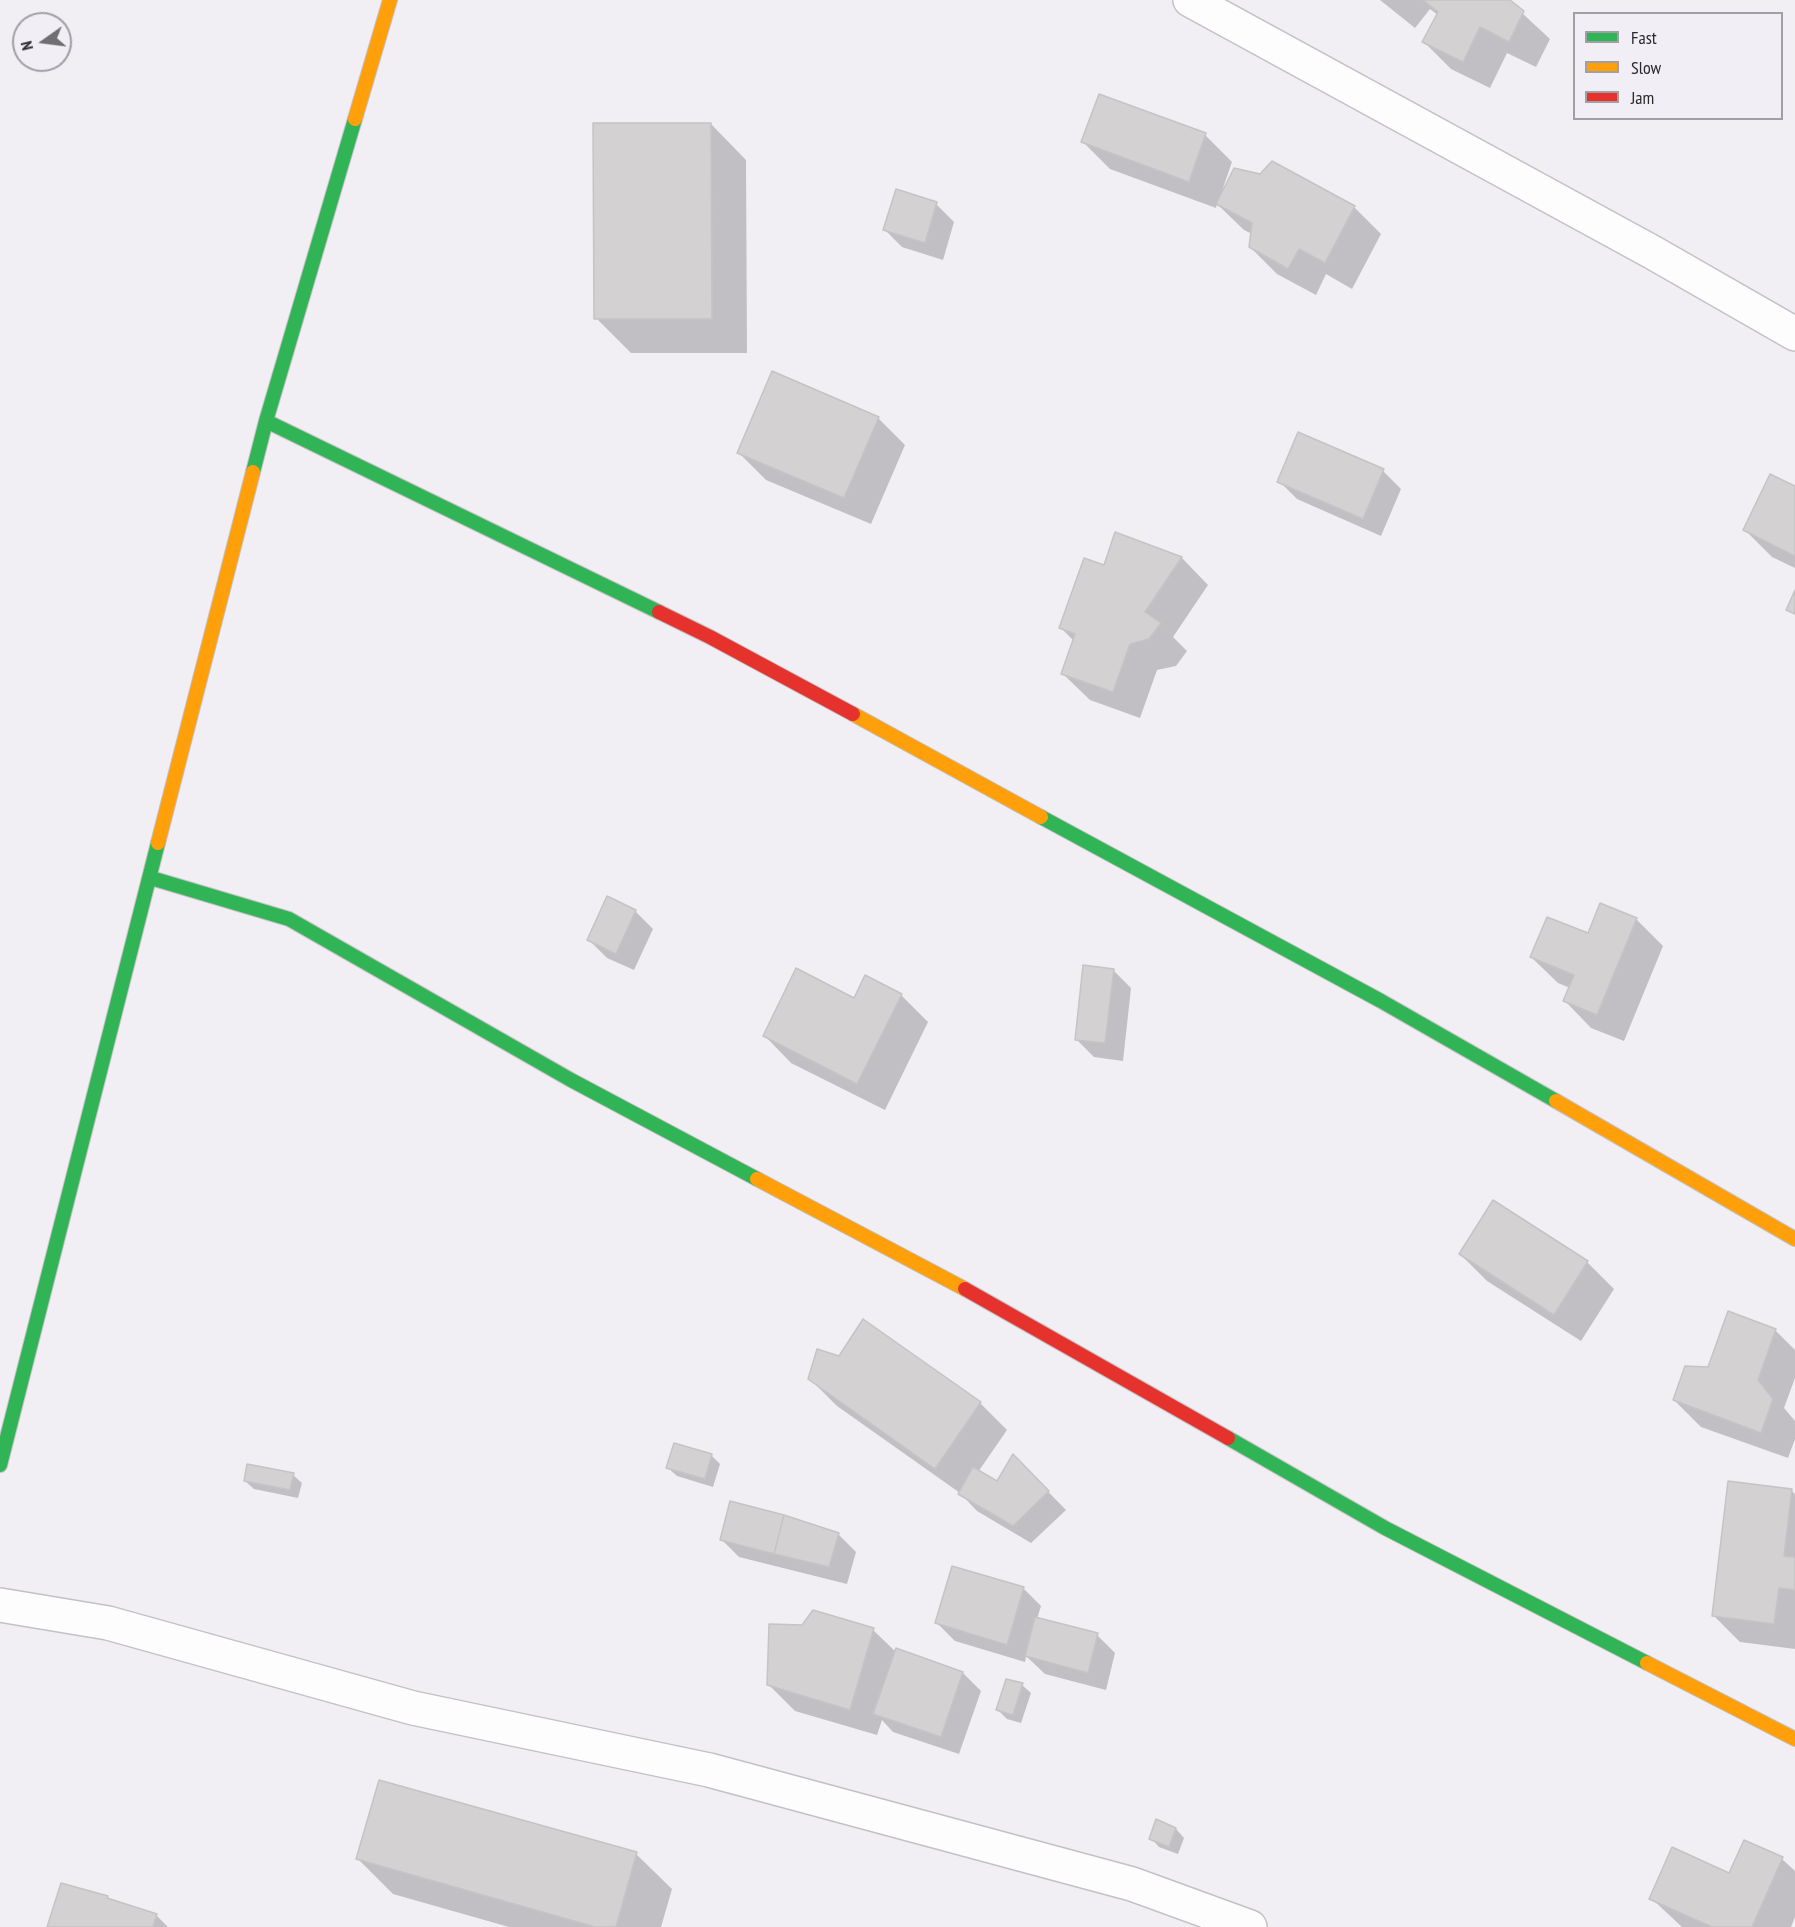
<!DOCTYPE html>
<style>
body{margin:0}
#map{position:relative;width:1795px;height:1927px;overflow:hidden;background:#f2eff4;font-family:"PT Sans Narrow",sans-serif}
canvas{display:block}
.legend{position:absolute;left:1573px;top:12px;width:210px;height:108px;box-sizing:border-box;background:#f2eef5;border:2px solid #a29fa4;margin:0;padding:8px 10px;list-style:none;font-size:18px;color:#2a282b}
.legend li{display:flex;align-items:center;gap:12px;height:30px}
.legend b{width:30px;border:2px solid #a29fa4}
.north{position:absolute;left:12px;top:12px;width:60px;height:60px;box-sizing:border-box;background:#f2eef5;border:2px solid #a29fa4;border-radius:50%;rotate:256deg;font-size:16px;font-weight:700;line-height:24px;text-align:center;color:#2a282b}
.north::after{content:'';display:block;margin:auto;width:21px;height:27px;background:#706e71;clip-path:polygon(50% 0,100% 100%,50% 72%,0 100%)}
</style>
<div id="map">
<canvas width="1795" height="1927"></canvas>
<ul class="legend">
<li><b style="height:8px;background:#30b455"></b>Fast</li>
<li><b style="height:8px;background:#ff9f0a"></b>Slow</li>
<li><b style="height:8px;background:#e5322d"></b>Jam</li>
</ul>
<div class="north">N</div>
</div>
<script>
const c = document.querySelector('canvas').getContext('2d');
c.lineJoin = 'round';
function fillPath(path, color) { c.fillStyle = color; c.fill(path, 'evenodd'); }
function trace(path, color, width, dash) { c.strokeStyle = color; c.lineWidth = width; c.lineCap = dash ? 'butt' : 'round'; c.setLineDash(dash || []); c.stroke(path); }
const shadow = new Path2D(`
 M1380,0h128l42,39 -14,28 -29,-14 -17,35 -39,-19 -27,-27 14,-27 -8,-6 -15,19z
 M711,124l35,36 1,193h-116l-35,-35z
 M1205,135l27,27 -9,26 37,-13 13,-12 82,45 26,26 -29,55 -26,-15 -10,21 -39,-21 -27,-27 2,-13 -8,-4 -27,-26 -1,4 -106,-39 -27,-27z
 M936,204l18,18 -11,38 -41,-13 -18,-18z
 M878,418l27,27 -34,79 -105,-44 -27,-27z
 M1299,434l84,37 18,18 -20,47 -84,-37 -18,-18z
 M1795,488v80l-23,-11 -27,-27z
 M1116,534l66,24 26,27 -35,52 14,14 -11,15 -19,4 -17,48 -50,-18 -27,-26 11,-33 -13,-13 43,-61z
 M635,911l18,18 -19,41 -27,-12 -18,-18z
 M1636,919l27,27 -39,95 -33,-13 -26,-27 5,-13 -12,-5 -27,-26z
 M1113,970l18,18 -8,73 -29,-4 -18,-18z
 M901,995l27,27 -43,88 -94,-47 -26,-27 90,-36z
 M1460,1254l127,8 27,27 -33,52 -94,-60z
 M1729,1313l47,18 19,19v28l-11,30 11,13v18l-7,19 -87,-31 -27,-27 35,-32z
 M839,1357l141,46 27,27 -29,42 20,11 15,-27 53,54 -35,33 -54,-32 -17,-18 -123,-87 -27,-27z
 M711,1455l9,9 -7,23 -36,-11 -9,-8z
 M293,1475l9,8 -4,15 -44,-9 -9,-8z
 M1792,1491l3,3v155l-55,-7 -27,-27z
 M838,1534l18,18 -9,32 -108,-27 -18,-18z
 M1023,1588l18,18 -4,13 60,16 18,18 -9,37 -61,-16 -19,-18 -1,6 -70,-21 -18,-18z
 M873,1630l23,22 67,21 18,18 -22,63 -66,-22 -11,-12 -5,15 -82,-24 -27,-27z
 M1022,1685l9,8 -10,30 -14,-4 -9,-9z
 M1157,1821l19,8 8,9 -6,16 -19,-7 -8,-9z
 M636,1854l36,35 -11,38h-152l-116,-33 -35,-35z
 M1782,1859l13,12v46l-4,10h-109l-31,-29z
 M62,1885l45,13 3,2 47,16 11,11h-120z`);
const building = new Path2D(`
 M1423,0h87l14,11 -15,31 -29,-15 -17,35 -41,-20 16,-30z
 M1099,94l107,39 -17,49 -108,-40z
 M593,123h118l1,196h-118z
 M1272,161l83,45 -30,57 -26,-14 -11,20 -39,-22 3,-24 -36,-19 18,-36 26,6z
 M896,189l41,13 -12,41 -42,-13z
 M772,371l107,46 -35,81 -107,-45z
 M1298,432l86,37 -21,50 -86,-37z
 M1770,474l25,12v70l-52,-26z
 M1115,532l67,25 -37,55 16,11 -12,16 -19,5 -17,48 -52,-18 14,-40 -16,-6 25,-70 20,7z
 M1795,590v24l-9,-4z
 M607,896l29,14 -20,44 -29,-14z
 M1600,903l37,15 -40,97 -34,-14 11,-26 -44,-18 17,-40 41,16z
 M1083,965l31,4 -9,74 -30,-3z
 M796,968l58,30 11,-23 37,19 -45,90 -94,-48z
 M1493,1200l95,61 -34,54 -95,-61z
 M1728,1311l48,18 -18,51 15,19 -12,34 -88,-33 12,-34 23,1z
 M863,1319l118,83 -46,67 -127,-90 9,-30 22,7z
 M674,1443l38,11 -7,25 -39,-11z
 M1013,1454l36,37 -36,35 -55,-32 15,-27 24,14z
 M247,1464l47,9 -4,17 -46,-9z
 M1728,1481l64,8 -8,67 11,1v33l-16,-2 -5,36 -62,-8z
 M730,1501l54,14 -10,39 -54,-14z
 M784,1515l55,18 -10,34 -55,-13z
 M952,1566l72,21 -17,58 -72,-22z
 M813,1610l61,18 -24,82 -83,-25 2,-61 33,1z
 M1035,1617l63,16 -10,40 -63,-17z
 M896,1648l67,24 -22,65 -68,-23z
 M1006,1679l17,4 -10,32 -17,-5z
 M379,1780l258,72 -21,75h-21l-239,-68z
 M1156,1819l20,9 -7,19 -20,-8z
 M1744,1840l39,17 -31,70h-40l-63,-28 23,-52 57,26z
 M61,1883l47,13 -1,2 50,16 -4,13h-106z`);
const street = new Path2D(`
 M1190,0l462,252 143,82
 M0,1605l108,18 305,85 296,62 423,114 118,43`);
const fast = new Path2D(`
 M266,421l393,191
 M253,472l13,-51 89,-302
 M1041,817l340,184 175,100
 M151,878l138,41 282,161 186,99
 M1228,1438l157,90 262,135
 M0,1465l158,-622`);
const slow = new Path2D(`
 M355,119l35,-119
 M853,714l188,103
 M158,843l95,-371
 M1556,1101l239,138
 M757,1179l208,110
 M1647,1663l148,76`);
const jam = new Path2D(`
 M659,612l51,25 143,77
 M965,1289l263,149`);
fillPath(shadow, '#0003');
fillPath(building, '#d3d1d2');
trace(building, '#c5c3c4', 1.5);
trace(street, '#c3c1c5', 36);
trace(fast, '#c3c1c5', 16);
trace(slow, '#c3c1c5', 16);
trace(jam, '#c3c1c5', 16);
trace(street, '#fdfdfd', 33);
trace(fast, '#30b455', 14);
trace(slow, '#ff9f0a', 14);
trace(jam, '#e5322d', 14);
</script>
